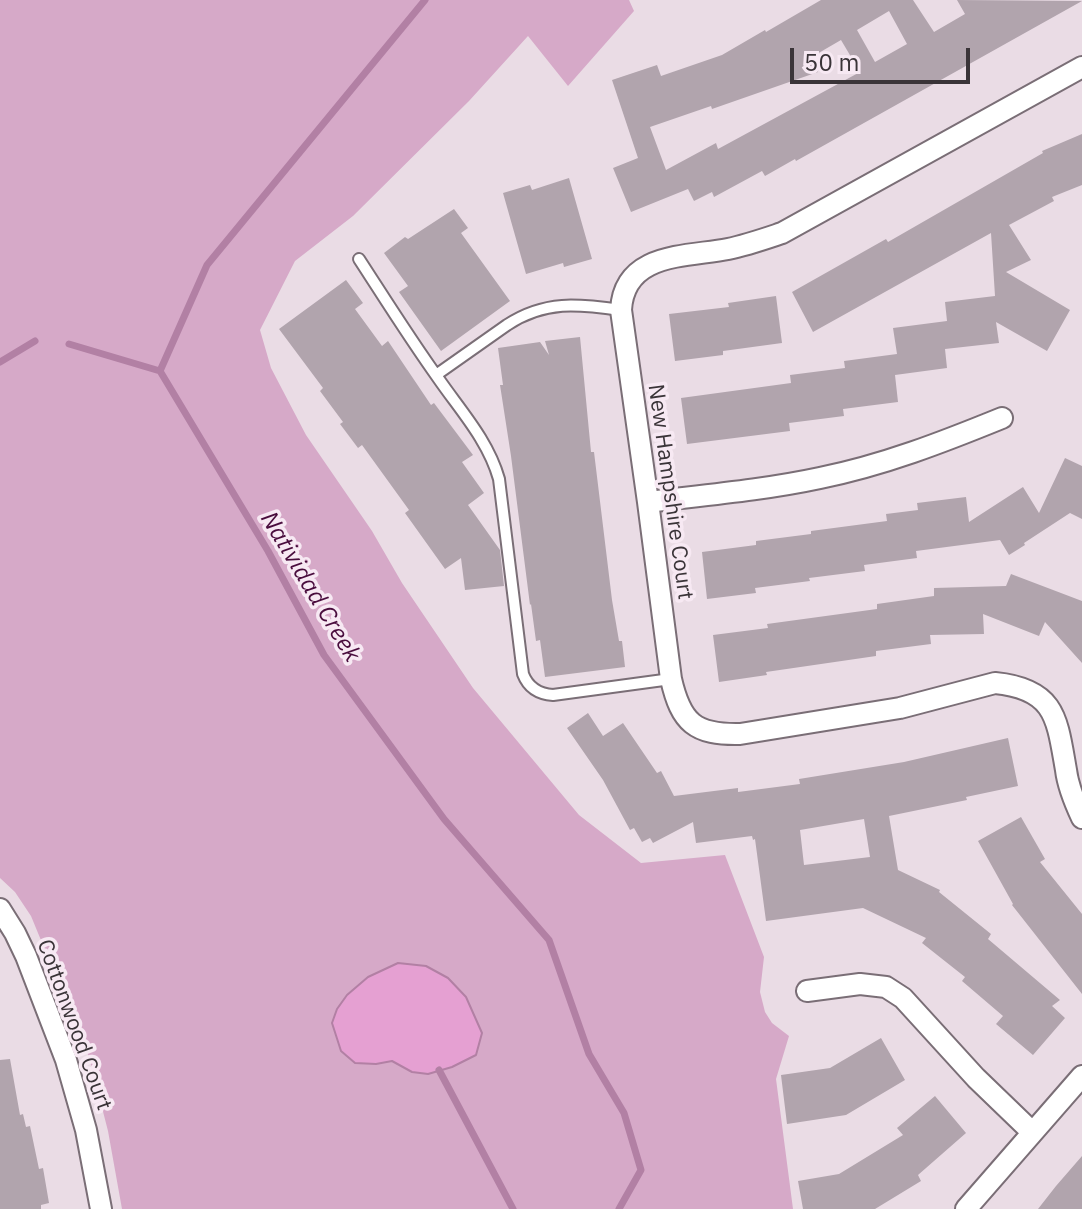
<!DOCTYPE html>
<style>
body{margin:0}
#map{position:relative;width:1082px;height:1209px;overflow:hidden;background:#eadce5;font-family:"IBM Plex Sans",sans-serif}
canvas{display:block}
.scale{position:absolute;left:790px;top:48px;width:180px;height:36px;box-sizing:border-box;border:4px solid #3a3438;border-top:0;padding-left:10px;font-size:24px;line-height:28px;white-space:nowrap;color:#3a3438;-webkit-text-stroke:6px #f7e9f3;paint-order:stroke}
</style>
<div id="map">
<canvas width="1082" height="1209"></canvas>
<div class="scale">50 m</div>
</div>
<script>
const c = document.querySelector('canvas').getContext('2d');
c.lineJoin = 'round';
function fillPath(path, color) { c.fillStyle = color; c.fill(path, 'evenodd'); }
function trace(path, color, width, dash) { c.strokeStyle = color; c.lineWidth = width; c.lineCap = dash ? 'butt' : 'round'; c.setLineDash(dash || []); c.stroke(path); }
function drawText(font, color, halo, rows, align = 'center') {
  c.font = font + ' "IBM Plex Sans",sans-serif'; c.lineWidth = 7; c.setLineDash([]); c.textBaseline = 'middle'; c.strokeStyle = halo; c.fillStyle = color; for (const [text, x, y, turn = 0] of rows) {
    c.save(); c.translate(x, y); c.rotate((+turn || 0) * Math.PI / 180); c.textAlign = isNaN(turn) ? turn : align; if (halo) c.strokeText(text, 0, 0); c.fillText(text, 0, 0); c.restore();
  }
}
const green = new Path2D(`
 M0,0h629l5,11 -66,75 -40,-50 -59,65 -116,115 -58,45 -35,69 11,38 35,67 66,96 30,52 71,105 106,127 62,48 84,-8 39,102 -4,35 5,20 7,11 17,13 -13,43 17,130h-671l-14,-78 -19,-74 -58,-141 -16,-24 -15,-14z`);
const water = new Path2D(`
 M398,963l28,3 22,12 18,19 16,36 -6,22 -24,12 -24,7 -16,-2 -20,-11 -16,3 -21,-1 -14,-12 -9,-28 5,-14 10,-14 21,-18z`);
const stream = new Path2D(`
 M69,344l91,27
 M0,362l35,-21
 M160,371l108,180 56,104 120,164 105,121 40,114 35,59 17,57 -22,39
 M160,371l47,-106 218,-265
 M439,1070l74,139`);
const building = new Path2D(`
 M821,0h92l21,32 31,-18 -8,-14 125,1 -286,160 -1,-2 -30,17 -3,-5 -48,26 -2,-5 -18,9 -6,-12 -57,23 -18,-44 25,-10 -26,-78 45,-15 4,11 61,-21 43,-25 1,2zM889,11l18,33 -32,18 -18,-32zM841,40l19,32 -142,77 -2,-6 -50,27 -16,-43 61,-21 1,3 106,-37 -8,-14z
 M1082,134v51l-30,12 2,4 -45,24 22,35 -25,12 64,38 -23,41 -51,-29 3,21 -54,6 2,19 -52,7 3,27 -55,7 1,7 -55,7 1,8 -103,13 -6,-46 110,-15 -1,-8 55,-7 -1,-7 53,-7 -4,-26 54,-7 -2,-19 50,-6 -4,-63 -178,99 -21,-40 94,-53 2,3 155,-89 -1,-2z
 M569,178l23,81 -28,8 -1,-4 -37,11 -23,-81 27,-8 2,5z
 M454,209l14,19 -7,5 49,68 -69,50 -42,-59 9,-6 -24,-33 21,-16 3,2z
 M346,280l17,23 -8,6 27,37 6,-5 43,64 3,-2 39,52 -11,7 22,31 -16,12 32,45 4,36 -39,4 -4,-32 -16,11 -40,-56 4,-3 -47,-65 -4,3 -18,-24 3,-2 -23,-31 3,-3 -44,-59z
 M776,296l6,47 -59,8v4l-48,6 -6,-47 60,-7 -1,-4z
 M580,337l11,115h3l18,148 7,41h3l3,26 -80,10 -5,-37 -4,1 -5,-37 -1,1 -19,-149 -11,-71h3l-5,-37 42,-6 9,13 -4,-14z
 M1065,458l17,8v53l-12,-6 -46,30 1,2 -16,10 -9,-15 -84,11 1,7 -53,7 1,6 -56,7 1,3 -55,7 1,5 -49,6 -5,-47 54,-7v-4l55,-7v-3l76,-10 -1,-7 32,-4 -1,-7 49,-6 3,25 54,-35 16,26z
 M1011,574l71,27v62l-37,-41 -6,14 -56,-22 1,20 -54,1 1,9 -55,7v5l-110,16 1,3 -48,7 -6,-47 55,-7 -1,-4 110,-15v-5l57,-8v-8l72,-2z
 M588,713l15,23 20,-13 34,50 4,-2 13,25 64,-8v4l62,-8 -1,-5 105,-17 104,-24 10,48 -52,11 1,3 -78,16 9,54 42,20 -1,2 52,42 -3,5 72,61 -8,6 13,12 -32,37 -37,-31 7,-8 -41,-35 3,-4 -43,-34 4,-5 -63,-30 -97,13 -11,-82 -2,1 -1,-4 -56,7 -3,-21 -40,21 -3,-5 -8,4 -8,-14 -4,2 -27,-50 -36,-52zM864,819l6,38 -66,8 -4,-35z
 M1021,817l24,42 -5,3 42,52v80l-70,-89 1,-1 -35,-63z
 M881,1038l24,42 -59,35 -59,9 -6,-49 49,-7z
 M10,1059l10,56 3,-1 3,13 4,-1 9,43 4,-1 6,35 -8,2v4h-41v-149z
 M935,1096l31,37 -48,42 3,6 -46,28h-72l-5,-28 41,-7 64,-39 -6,-7z
 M1082,1156v53h-44l18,-23z`);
const service = new Path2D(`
 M359,259c26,40 51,80 79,119 22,32 50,62 61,101l24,195c5,13 15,20 30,21l118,-16
 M436,375l71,-50c38,-25 71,-21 114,-15`);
const minor = new Path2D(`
 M1082,67l-300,166c-18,6 -35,12 -54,16 -41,8 -104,3 -107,61l27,192 23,177c10,44 24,56 69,55l160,-26 95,-25c61,6 62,36 71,87 2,17 9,33 16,48
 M648,502c58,-7 116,-12 172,-24 64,-13 123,-36 182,-60
 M0,909l15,24 11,23 40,104 20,70 15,79
 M807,991l53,-7 26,3 17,11 73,80 56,54
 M966,1209l116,-133`);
const streetNames = [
 ["New Hampshire Court",670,492,82],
 ["Cottonwood Court",74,1025,70]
];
const waterNames = [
 ["Natividad Creek",310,587,59]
];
fillPath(green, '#d6a9c8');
fillPath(water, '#e5a0d2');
trace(water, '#b280a4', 2);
trace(stream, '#b280a4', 7);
fillPath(building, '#b1a4ad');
trace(service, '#7a6e76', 14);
trace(minor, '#7a6e76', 24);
trace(service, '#fff', 10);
trace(minor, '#fff', 20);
drawText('22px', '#3a3438', '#f7e9f3', streetNames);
drawText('italic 24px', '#490c3d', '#f7e9f3', waterNames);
</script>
